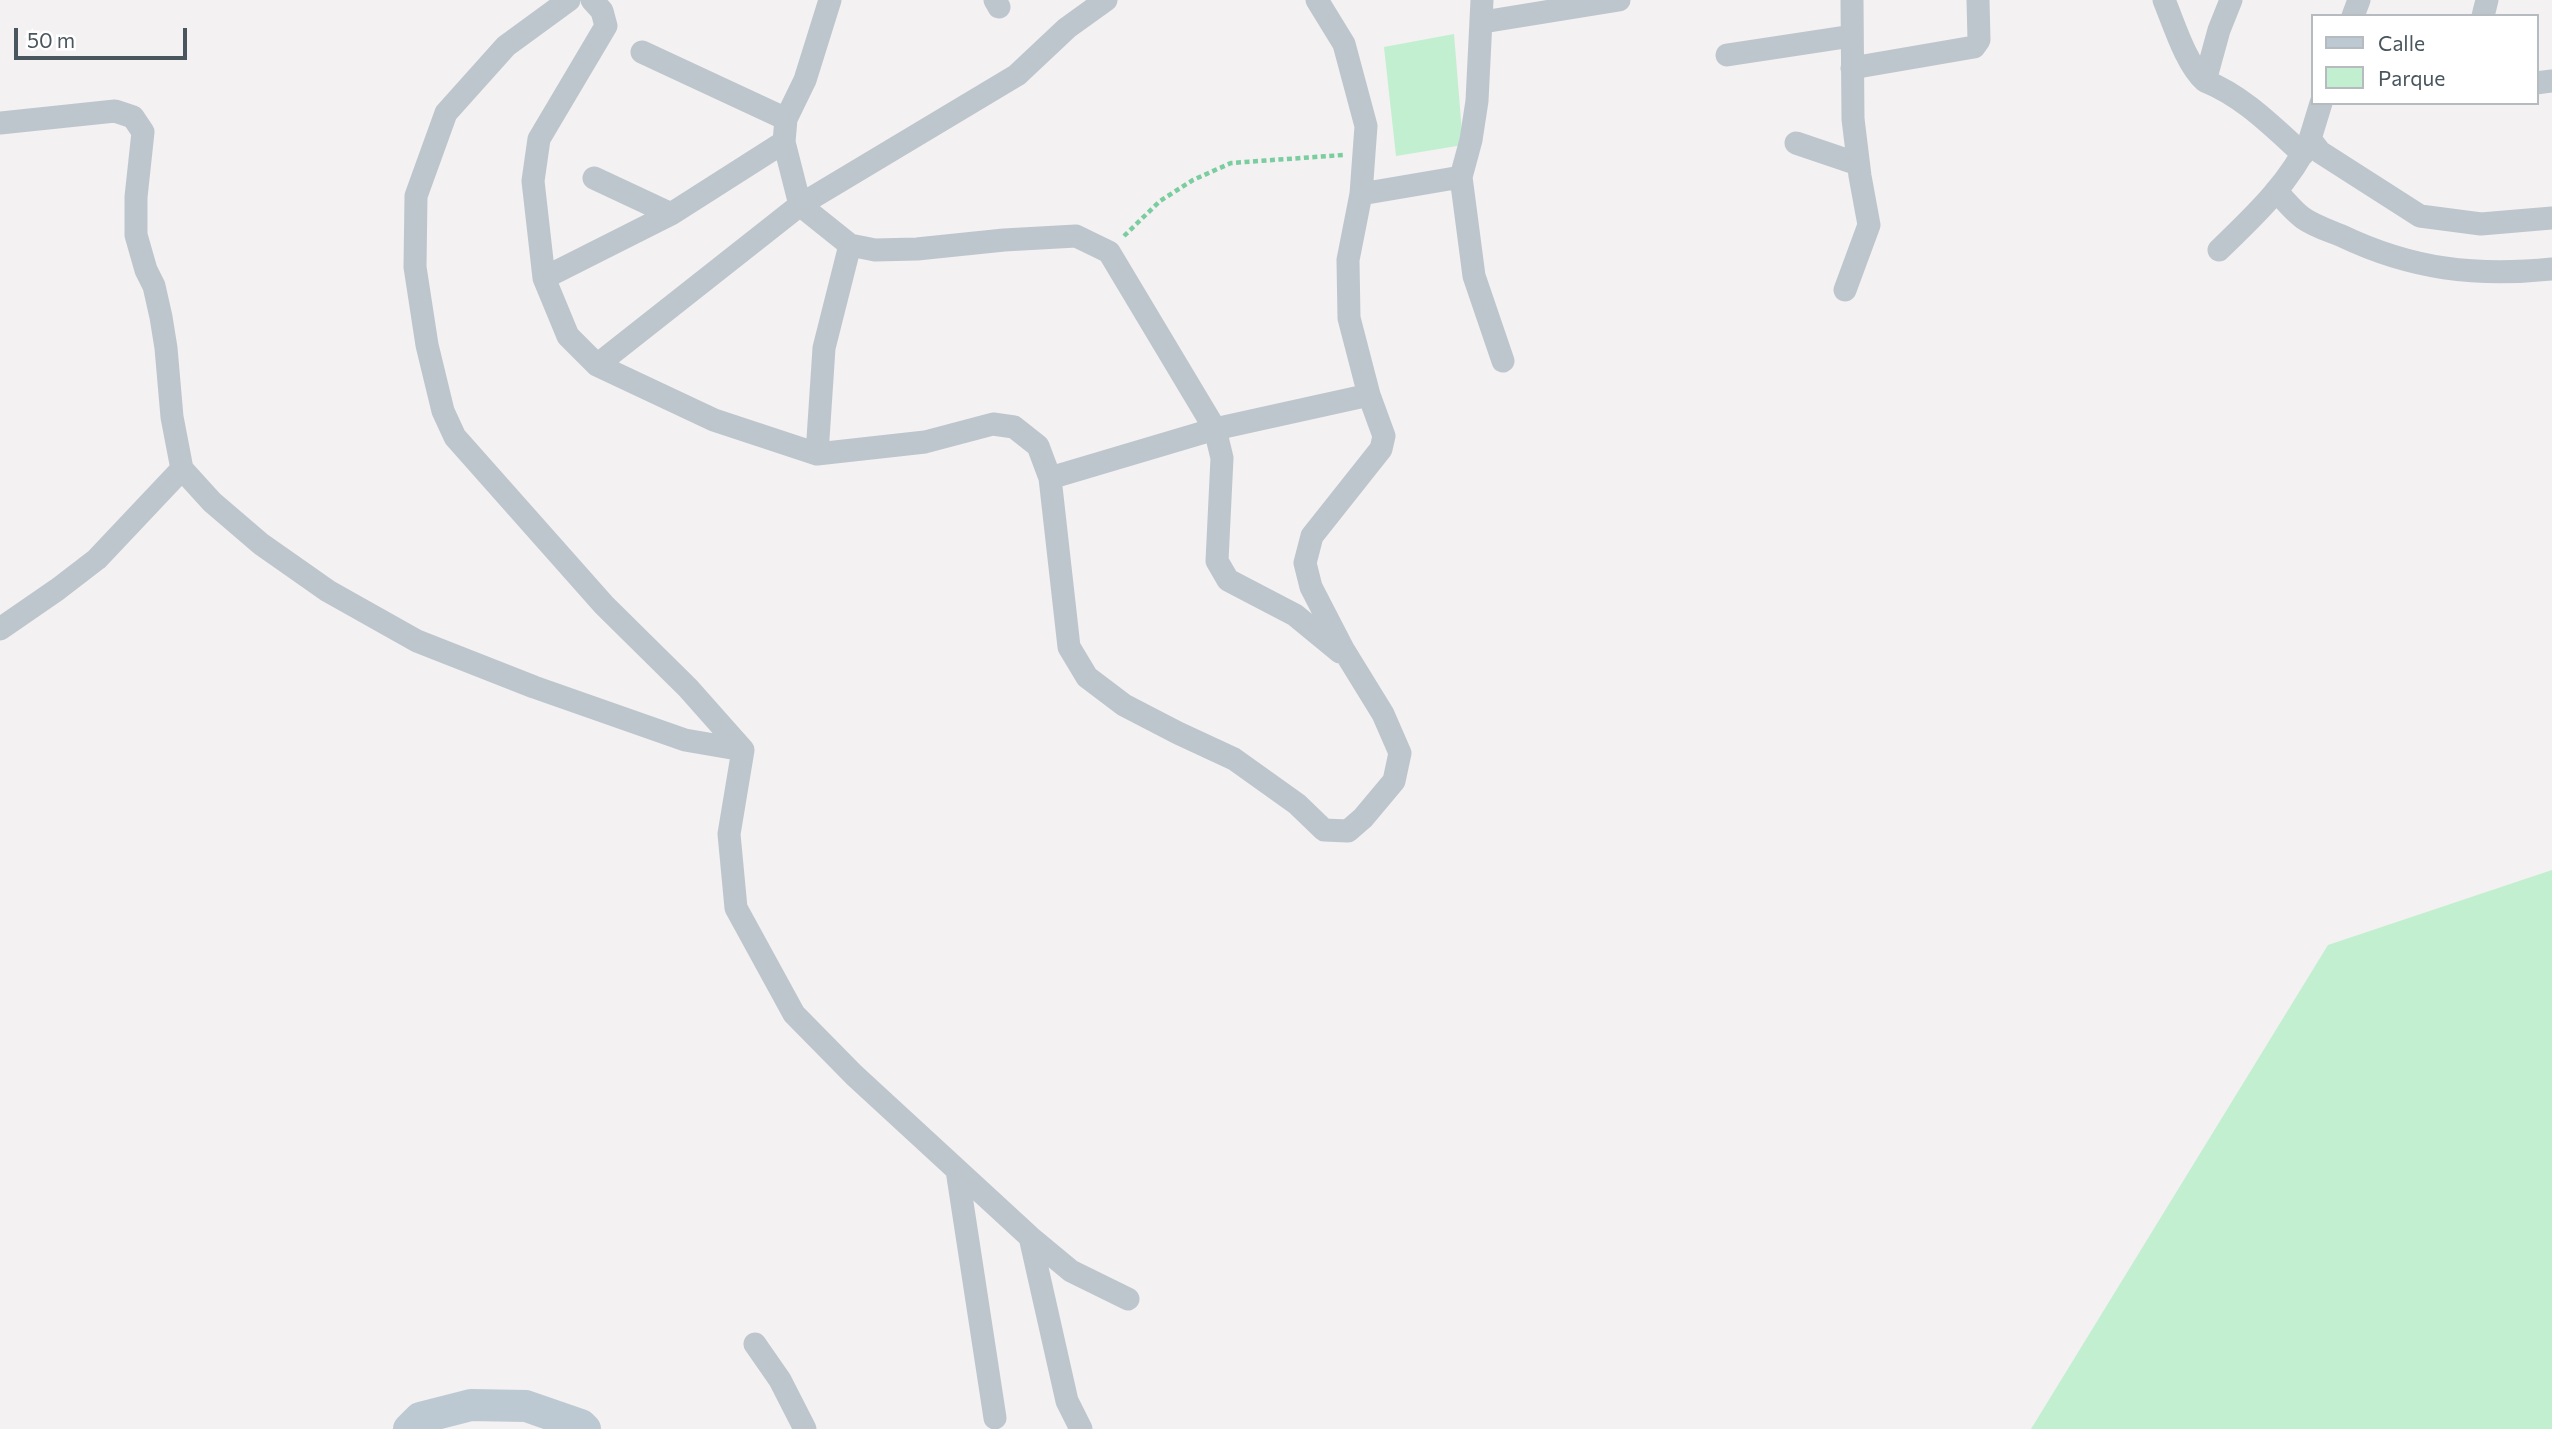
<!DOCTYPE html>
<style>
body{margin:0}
#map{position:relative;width:2552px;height:1429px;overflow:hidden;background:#f3f1f1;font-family:Commissioner,sans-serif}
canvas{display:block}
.legend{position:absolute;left:2311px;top:14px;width:228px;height:91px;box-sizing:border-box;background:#fff;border:2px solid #b6bbbf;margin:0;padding:9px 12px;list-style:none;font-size:21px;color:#49565e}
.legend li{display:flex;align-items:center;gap:14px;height:35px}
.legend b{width:35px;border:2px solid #b6bbbf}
.scale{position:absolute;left:14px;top:28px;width:173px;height:32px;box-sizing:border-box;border:4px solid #49565e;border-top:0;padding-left:9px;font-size:21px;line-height:24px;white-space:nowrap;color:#49565e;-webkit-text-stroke:5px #fff;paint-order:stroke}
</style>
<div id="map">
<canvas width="2552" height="1429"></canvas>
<ul class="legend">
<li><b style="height:9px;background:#bdc9d2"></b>Calle</li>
<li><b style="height:19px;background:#c1efd0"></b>Parque</li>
</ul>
<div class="scale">50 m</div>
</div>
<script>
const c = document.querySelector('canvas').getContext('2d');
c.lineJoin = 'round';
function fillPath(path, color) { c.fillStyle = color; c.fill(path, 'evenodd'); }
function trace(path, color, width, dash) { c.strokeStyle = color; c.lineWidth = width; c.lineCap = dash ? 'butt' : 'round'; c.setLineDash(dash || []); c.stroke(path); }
const green = new Path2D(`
 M1454,34l9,111 -67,11 -12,-109z
 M2552,870v559h-521l297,-484z`);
const path = new Path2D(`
 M1124,236l36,-35 33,-21 38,-17 112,-8`);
const street = new Path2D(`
 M569,0l-63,46 -60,67 -30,83 -1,71 12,78 16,66 12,26 149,168 84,83 55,62
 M592,0l10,11 4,15 -67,113 -6,42 11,97 24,58 29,29 117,55 103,34 108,-12 68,-18 21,3 24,19 12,32 19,169 18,30 37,28 54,28 56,26 63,45 27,26 24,1 15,-13 31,-37 6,-28 -17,-39 -40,-65 -32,-62 -6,-24 7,-27 69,-87 3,-13 -15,-41 -20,-77 -1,-58 13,-66 5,-68 -22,-82 -27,-44
 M830,0l-25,80 -19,39 -2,23 16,63 50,40 25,5 42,-1 87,-9 72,-4 33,16 106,177 7,29 -5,103 11,19 67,35 45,37
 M995,0l4,7
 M1482,0l-5,101 -6,39 -10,37 13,99 29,85
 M2164,0c10,24 22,64 41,81l14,-51 12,-30
 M2353,16l6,-16
 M2483,16l4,-16
 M1483,22l136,-22
 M642,52l144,67
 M1727,55l125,-19
 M1852,68l122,-21 5,-7 -1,-40
 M2205,81c38,15 68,46 98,73
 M2536,83l16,-2
 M0,123l115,-12 18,6 10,15 -7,65v38l10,35 8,16 7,31 5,31 6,69 10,52 30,33 49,42 67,47 89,50 117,46 151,53 58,10
 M2310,139l11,-36
 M1796,143l62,21
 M594,178l77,36
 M2276,191c9,9 17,20 27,27 11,8 27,13 39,18 69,33 134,41 210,33
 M1361,194l100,-17
 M2219,250c34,-33 70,-66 91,-111l10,13 100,64 61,8 71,-6
 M544,278l127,-64 113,-72
 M1845,290l24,-65 -9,-49 -7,-57 -1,-119
 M597,365l203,-160 217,-130 50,-47 39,-28
 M817,454l7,-106 26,-103
 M1050,478l165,-49 154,-34
 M0,629l58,-40 39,-30 85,-90
 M743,750l-14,84 7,74 58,106 60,61 176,162 41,34 57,28
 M957,1170l38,248
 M1030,1237l37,164 14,28
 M755,1344l25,36 25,49`);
const secondary = new Path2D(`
 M409,1429l11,-11 51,-13 55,1 55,19 4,4`);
fillPath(green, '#c1efd0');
trace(path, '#79cd9e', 4.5, [5, 3.5]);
trace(street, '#bdc6cd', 23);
trace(secondary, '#bdc9d2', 32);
</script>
